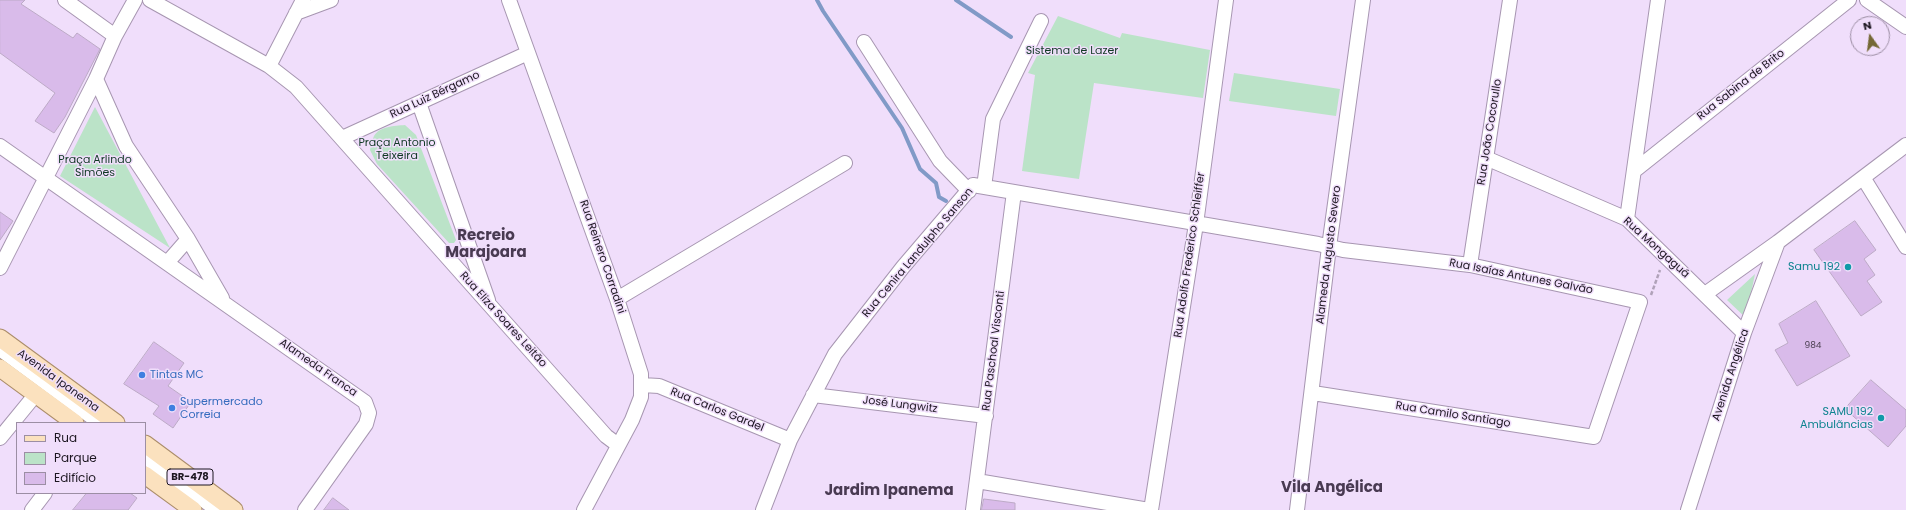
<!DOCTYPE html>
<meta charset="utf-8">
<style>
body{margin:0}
#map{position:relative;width:1906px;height:510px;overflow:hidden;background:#f0defb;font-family:Poppins,sans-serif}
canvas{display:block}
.legend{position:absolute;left:16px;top:422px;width:130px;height:72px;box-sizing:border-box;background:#f0defb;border:1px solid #9c8ea4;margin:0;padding:5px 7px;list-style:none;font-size:12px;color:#1d1721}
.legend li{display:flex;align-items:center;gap:8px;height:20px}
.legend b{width:20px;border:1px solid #9c8ea4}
.north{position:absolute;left:1850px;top:16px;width:40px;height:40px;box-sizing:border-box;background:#f0defb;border:1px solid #9c8ea4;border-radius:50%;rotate:346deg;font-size:11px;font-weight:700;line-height:16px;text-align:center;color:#1d1721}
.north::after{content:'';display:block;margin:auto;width:14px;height:18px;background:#746835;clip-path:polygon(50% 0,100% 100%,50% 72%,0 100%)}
</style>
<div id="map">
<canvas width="1906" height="510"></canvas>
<ul class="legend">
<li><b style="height:5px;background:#fbe1be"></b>Rua</li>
<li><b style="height:11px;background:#bbe3c8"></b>Parque</li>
<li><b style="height:11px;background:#d9bbea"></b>Edifício</li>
</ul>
<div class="north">N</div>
</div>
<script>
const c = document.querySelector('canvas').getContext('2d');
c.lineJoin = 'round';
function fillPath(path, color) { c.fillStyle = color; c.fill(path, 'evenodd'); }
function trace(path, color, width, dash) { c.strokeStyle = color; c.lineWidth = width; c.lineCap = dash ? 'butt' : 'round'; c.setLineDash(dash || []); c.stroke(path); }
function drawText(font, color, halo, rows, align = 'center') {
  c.font = font + ' Poppins,sans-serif'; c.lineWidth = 3; c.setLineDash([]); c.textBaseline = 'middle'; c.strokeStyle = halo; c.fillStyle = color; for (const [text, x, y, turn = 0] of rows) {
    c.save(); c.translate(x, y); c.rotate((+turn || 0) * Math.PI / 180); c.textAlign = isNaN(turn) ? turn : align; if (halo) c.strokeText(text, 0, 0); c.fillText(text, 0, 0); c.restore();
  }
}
const green = new Path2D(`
 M1058,16l62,22 2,-5 88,17 -7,48 -109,-15 -15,96 -57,-8 13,-96 -7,-2z
 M1234,73l106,16 -4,27 -107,-15z
 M95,107l75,141 -110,-72z
 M405,125l11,10 40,105 -2,3h-5l-72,-79 -7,-14c1,-4 2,-10 4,-14 6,-10 20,-10 31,-11z
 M1755,274l-9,44 -19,-18z`);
const stream = new Path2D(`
 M817,0l6,11 79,117 18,41 16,14 3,14 7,4
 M956,0l55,37`);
const building = new Path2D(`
 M0,0h25l-4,4 52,34 4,-5 23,16 -35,68 -11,16 -19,-12 20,-28 -55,-40z
 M0,212l13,9 -13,19z
 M1855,221l21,29 -12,9 11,16 -8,6 15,21 -21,14 -47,-66z
 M1816,301l34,55 -53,30 -22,-36 13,-7 -9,-19z
 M154,342l30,21 -16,23 23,16 -18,26 -20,-14 6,-8 -35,-22z
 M1871,380l35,30v16l-18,21 -43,-38z
 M87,493h43l7,5 -9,12h-55z
 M333,498l16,12h-25z
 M984,499l31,4v7h-33z`);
const path = new Path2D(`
 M1651,295l9,-25`);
const minor = new Path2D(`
 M65,0l50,36
 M150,0l119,66 27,21 310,349 12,9
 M509,0l108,299 24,75v23l-9,23 -48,90
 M1867,0l39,27
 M296,13l35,-13
 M864,42l76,119 29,30
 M269,66l34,-66
 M96,79l30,67 62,93 34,59
 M419,103l69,197
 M342,138l186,-85
 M0,146l365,256 4,11 -3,11 -61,86
 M1486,158l141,61 117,114
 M1634,171l215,-171
 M1864,179l42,68
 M984,187l9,-68 48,-98
 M1627,219l31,-219
 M167,263l21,-24
 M1470,265l40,-265
 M0,268l96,-189 19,-43 20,-36
 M1705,294l73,-52
 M617,299l228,-136
 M0,349l100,74
 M642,385l17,1 131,54
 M813,395l173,21
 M0,438l36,-44
 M145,457l72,53
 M977,481l172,29
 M32,510l13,-17
 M763,510l27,-70 45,-86 68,-87 70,-82 345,59 25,6 127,15 170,37 -46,135 -281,-44
 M973,510l41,-318
 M1151,510l45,-286 30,-224
 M1297,510l32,-263 34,-247
 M1688,510l56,-177 34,-91 128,-97`);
const major = new Path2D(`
 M0,338l116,85
 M0,368l75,55
 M145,444l89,66
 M145,475l48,35`);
const markers = [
 [1848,267,4,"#0f9aa8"],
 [142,375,4,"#3f7fe0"],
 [172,408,4,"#3f7fe0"],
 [1881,418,4,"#0f9aa8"]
];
const numberNames = [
 ["984",1813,346]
];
const shields = [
 [190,477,46]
];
const shieldNames = [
 ["BR-478",190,477]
];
const parkNames = [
 ["Sistema de Lazer",1072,51],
 ["Praça Antonio",397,143],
 ["Teixeira",397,156],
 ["Praça Arlindo",95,160],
 ["Simões",95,173]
];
const streetNames = [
 ["Rua Sabina de Brito",1741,85,-38],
 ["Rua Luiz Bérgamo",435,95,-25],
 ["Rua João Cocorullo",1490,132,-81],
 ["Rua Mongaguá",1656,248,42],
 ["Rua Cenira Landulpho Sanson",918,253,-50],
 ["Rua Adolfo Frederico Schleiffer",1190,255,-82],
 ["Alameda Augusto Severo",1329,255,-83],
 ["Rua Reinero Corradini",602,257,71],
 ["Rua Isaías Antunes Galvão",1521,277,11],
 ["Rua Eliza Soares Leitão",503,320,48],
 ["Rua Paschoal Visconti",994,351,-83],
 ["Alameda Franca",318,368,35],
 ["Avenida Angélica",1731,375,-72],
 ["Avenida Ipanema",58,381,36],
 ["José Lungwitz",900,405,7],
 ["Rua Carlos Gardel",717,410,22],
 ["Rua Camilo Santiago",1453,415,9]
];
const cultureNames = [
 ["Samu 192",1840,267],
 ["SAMU 192",1873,412],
 ["Ambulãncias",1873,425]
];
const shopNames = [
 ["Tintas MC",150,375],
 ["Supermercado",180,402],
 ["Correia",180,415]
];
const districtNames = [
 ["Recreio",486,236],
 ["Marajoara",486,253],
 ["Vila Angélica",1332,488],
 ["Jardim Ipanema",889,491]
];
fillPath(green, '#bbe3c8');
trace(stream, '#819ac7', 4);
fillPath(building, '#d9bbea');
trace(building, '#bcaac6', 1);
trace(minor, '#a796b1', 16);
trace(major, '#ab8d6a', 19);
trace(path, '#b0a2b9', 2.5, [4, 2]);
trace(minor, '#fff', 14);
trace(major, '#fbe1be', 17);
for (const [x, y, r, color] of markers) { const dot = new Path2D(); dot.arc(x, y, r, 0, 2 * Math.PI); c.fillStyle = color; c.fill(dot); trace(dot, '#f0defb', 1.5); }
drawText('9px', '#4c4053', null, numberNames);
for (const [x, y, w] of shields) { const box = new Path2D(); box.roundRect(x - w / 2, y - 8, w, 16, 3); c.fillStyle = '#f0defb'; c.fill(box); trace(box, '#1d1721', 1); }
drawText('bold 10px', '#1d1721', null, shieldNames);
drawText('11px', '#103a24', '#f0defb', parkNames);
drawText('11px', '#1d1721', '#f0defb', streetNames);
drawText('11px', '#0d838f', '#f0defb', cultureNames, 'right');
drawText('11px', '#366cbe', '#f0defb', shopNames, 'left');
drawText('bold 15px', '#493a52', '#f0defb', districtNames);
</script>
